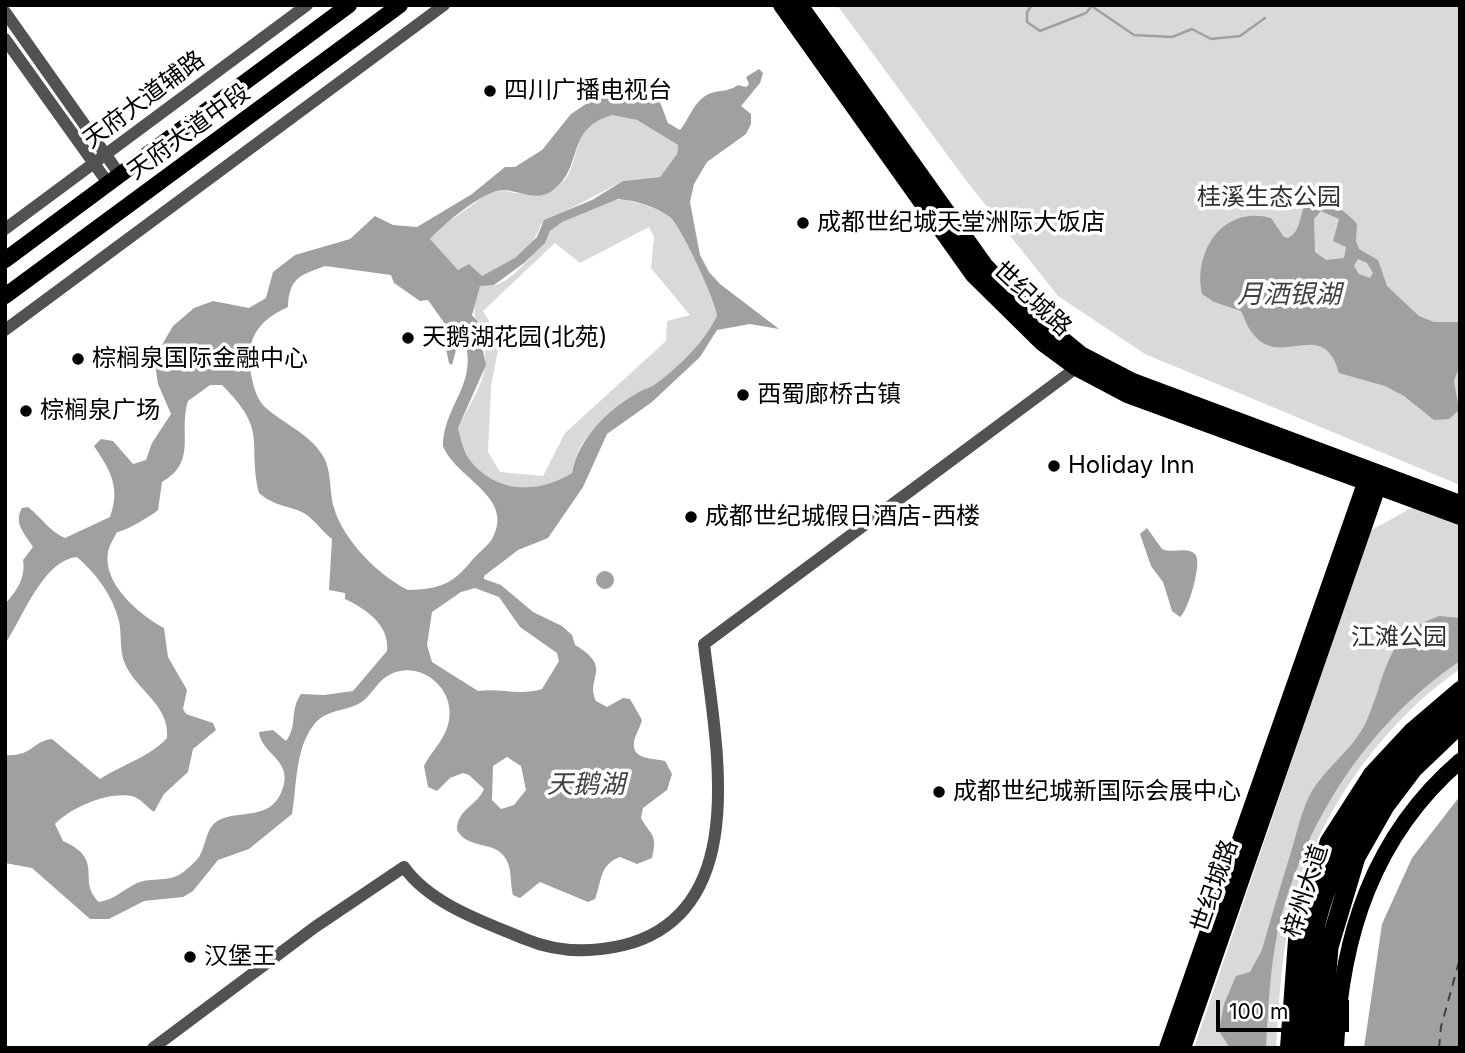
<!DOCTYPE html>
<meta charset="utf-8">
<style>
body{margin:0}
#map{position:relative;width:1465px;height:1053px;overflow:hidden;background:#fff;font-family:Inter,sans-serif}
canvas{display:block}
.frame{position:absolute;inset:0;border:7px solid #000;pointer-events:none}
.scale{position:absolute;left:1216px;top:1000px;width:133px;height:32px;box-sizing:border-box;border:4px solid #000;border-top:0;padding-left:9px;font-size:21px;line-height:24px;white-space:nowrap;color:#000;-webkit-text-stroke:5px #fff;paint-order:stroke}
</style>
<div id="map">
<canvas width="1465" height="1053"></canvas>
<div class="frame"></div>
<div class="scale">100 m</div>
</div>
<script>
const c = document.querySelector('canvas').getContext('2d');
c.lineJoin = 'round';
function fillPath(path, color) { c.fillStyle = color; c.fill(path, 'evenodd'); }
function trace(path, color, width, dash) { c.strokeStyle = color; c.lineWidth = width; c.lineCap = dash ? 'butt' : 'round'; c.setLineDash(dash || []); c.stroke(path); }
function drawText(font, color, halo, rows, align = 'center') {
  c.font = font + ' Inter,"Noto Sans SC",sans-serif'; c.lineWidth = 7; c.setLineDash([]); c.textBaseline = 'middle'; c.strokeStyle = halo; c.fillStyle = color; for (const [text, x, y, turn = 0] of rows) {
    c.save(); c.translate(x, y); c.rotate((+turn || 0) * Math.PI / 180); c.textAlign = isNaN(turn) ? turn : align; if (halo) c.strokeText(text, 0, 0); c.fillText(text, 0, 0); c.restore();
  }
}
const green = new Path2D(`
 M837,5h623v480l-315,-131 -87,-58 -93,-117z
 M612,115l25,5 41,25 -1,9 -17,23 -37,4 -82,43c-7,24 -35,46 -59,53l-24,-7 -29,-31 12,-12 48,-34 15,-3 10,3h35c9,-7 19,-14 22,-25 10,-28 7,-43 41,-53z
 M624,199c15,5 34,8 46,18 10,9 46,84 47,99 -11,22 -29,42 -48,58 -36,32 -88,43 -97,99 -34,21 -76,21 -103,-14 -6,-8 -8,-21 -11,-31 8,-18 25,-42 27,-62 4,-31 -22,-45 -5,-80 6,-2 11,0 16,-1 21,-7 42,-37 54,-53 8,-13 59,-33 74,-33zM649,227l5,10 -3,31 39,47 -23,6 -1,20 -101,92 -22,43 -43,-4 -12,-20 3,-66 9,-46 -17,-29 72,-68 25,20z
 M1413,507l47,16v146c-79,55 -144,147 -168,241 -11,45 -13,92 -16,138h-82l176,-517z`);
const water = new Path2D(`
 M759,69l4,4 -3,10 -19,23 10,8v10l-5,10 -39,28 -13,22 -4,18 10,53 9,17 11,12 59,45 -29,-5 -33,6 -17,27 -48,45 -45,32 -24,53 -35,51 -30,12 -34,26v3l17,6 32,27 29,14 10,9 3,10c39,23 10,32 21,56l11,6 16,-9 7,1 12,21c-2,8 -7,15 -8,22 -3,18 20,16 31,19l7,13 -5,16 -24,18 -2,10c10,18 17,16 11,40l-15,6 -17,-7c-21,8 -18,24 -25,42l-7,3 -48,-20 -20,16 -7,-3c-3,-11 -1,-24 -6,-34 -10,-22 -39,-10 -50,-31 0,-21 20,-24 27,-41l-15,-14 -6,-2 -13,5 -13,13 -9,-4 -4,-21c8,-16 22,-27 25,-46 6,-32 -29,-60 -58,-46 -14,6 -19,22 -31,29 -16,9 -35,6 -47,23 -18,24 -16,59 -21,88l-43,35 -31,11 -25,31 -10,6 -39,4 -35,18h-19l-58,-51 -27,-5v-108c28,2 27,-14 47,-16l48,40c22,-14 51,-23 67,-41 3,-33 -30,-47 -42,-74 -6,-14 -3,-29 -6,-43 -7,-27 -22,-46 -42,-64 -35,4 -54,61 -72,87v-40c12,-13 21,-27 18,-44l10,-13c-8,-13 -20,-24 -11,-39l6,-1c13,10 22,25 37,31l45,-21c11,-30 0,-47 -16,-71l7,-7 12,2 20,23 13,-4 6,-17 19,-29 -13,-30 -2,-14 3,-20 14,-24 21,-18 19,-7 36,7 17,-10 7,-26 22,-17 55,-16 25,-23 18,9 24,2 55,-33 33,-27h10l27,-17 29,-36 54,-36h12l11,6 12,18 8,21 12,7c9,-11 13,-26 25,-34 10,-7 23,-3 33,-11l8,2 3,-3 -3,-7zM612,115l25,5 41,25 -1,9 -17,23 -37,4 -31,19 -48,20 -7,17 -22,21 -33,18 -13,-12 -11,6 -28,-31c12,-14 56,-51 75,-49 16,2 33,11 47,1 33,-24 12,-62 60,-76zM618,199c16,1 39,8 52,18 10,8 46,84 47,99 -13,26 -36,49 -60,67 -5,4 -9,5 -14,7 -33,17 -65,48 -71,83 -34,21 -76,21 -103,-14 -6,-8 -8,-21 -11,-31l28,-63 -9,-44 -5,-6 8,-29 14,-1 30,-22 21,-20 5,-12 12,-9zM325,266l66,9 3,8 26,18 8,-1 17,24 -3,6 7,33 3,2 7,-26h5c15,45 -20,65 -21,107 13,33 73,51 49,93 -4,7 -13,13 -19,20 -20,25 -32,30 -65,31 -30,-15 -64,-49 -74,-82 -5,-17 -2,-37 -11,-52 -12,-21 -40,-33 -57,-48 -8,-7 -12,-19 -14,-29 -8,-35 2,-57 36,-72 1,-29 12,-32 37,-41zM210,385h12c47,47 25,55 37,108 19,16 33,12 48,22 8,6 15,16 25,24l-3,51 16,3v6c21,10 45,26 42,52l-34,40 -29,4 -23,-1c-12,17 -3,32 -15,47l-13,-11 -14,2c2,23 37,28 22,61 -12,27 -41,17 -62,27 -14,8 -12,24 -20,37 -5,6 -17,18 -25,20 -12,4 -25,1 -37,6 -13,6 -23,17 -38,19 -23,-22 7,-42 -36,-61l-8,-17c17,-17 52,-32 77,-28 8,2 15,11 22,16l10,-18 24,-22 5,-23 23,-19 -3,-7 -27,-9 -3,-5 4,-19 -19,-33 -4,-29c-23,-12 -62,-44 -56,-76 1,-6 6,-14 9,-20 9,-1 34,-16 41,-22l4,-28c36,-20 16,-50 26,-81zM475,588l24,9 21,30 37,26 2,8 -17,28c-22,7 -42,-1 -64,2l-46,-29 -5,-17 5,-33 29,-20zM507,757l14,9 5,24 -12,15 -13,4 -9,-9 1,-34z
 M1315,197c17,6 30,13 42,27l-1,17 3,8 19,11 9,26 32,30 15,6h26v43l-6,16 5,29 -10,9 -15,1 -30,-24 -19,-10 -46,-13c-16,-57 -57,-4 -85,-38 -6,-6 -9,-16 -13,-24l-27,-9 -12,-8c-9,-44 22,-89 69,-76l13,19 4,1c18,-9 8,-35 27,-41zM1321,211l18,8 -6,22 13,6 -2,11 -18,2 -11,-8 -1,-33zM1358,259l9,4 6,10 -3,5 -11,-4 -5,-8z
 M1147,528l15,21c10,5 25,-3 33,5 8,8 -7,57 -15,63l-8,-6 -9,-29 -12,-16 -11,-32z
 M596 580a9 9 0 1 1 18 0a9 9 0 1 1-18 0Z
 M1439,616l21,2v43c-92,62 -157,162 -182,269 -8,38 -10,79 -12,118h-36l-11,-17 5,-27 12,-28 14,-4 12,-22c9,-33 19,-65 29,-98 5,-16 9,-35 16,-51 13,-31 47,-50 60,-81 21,-47 16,-84 72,-104z
 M1460,796v252h-96l18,-124 30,-66z`);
const stream = new Path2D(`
 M1032,5l-5,7v10l13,9 46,-18 5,-6
 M1090,5l44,30 38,2 20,-8 19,10 29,-3 25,-18`);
const ferry = new Path2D(`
 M1439,1048l2,-21 19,-69`);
const minor = new Path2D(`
 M5,12l115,163
 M5,39l103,144
 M5,229l302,-224
 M5,330l439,-325
 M153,1048l162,-121 89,-60c26,37 80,55 121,72 31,13 66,14 99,6 130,-33 91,-204 80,-301l372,-276 3,-7`);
const major = new Path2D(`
 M781,5l192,270 69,68 34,25 51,27 333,122
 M800,5l185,260 47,49 49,40 52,27 327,122
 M5,260l344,-255
 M5,296l395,-291
 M1167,1048l202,-576
 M1183,1048l198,-570
 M1288,1048l8,-108 32,-99 43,-67 41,-44 48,-41
 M1336,1048c5,-112 37,-212 124,-287`);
const highway = new Path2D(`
 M1305,1048c2,-35 1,-72 7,-107 18,-89 73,-180 148,-233
 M1321,1048l8,-101 27,-90 29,-51 28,-37 47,-45`);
const markers = [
 [490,91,7,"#000"],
 [803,223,7,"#000"],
 [408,338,7,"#000"],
 [78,359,7,"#000"],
 [743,395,7,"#000"],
 [26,411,7,"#000"],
 [1054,466,7,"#000"],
 [691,517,7,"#000"],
 [939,792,7,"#000"],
 [190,957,7,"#000"]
];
const poiNames = [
 ["四川广播电视台",504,91],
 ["成都世纪城天堂洲际大饭店",817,223],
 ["天鹅湖花园(北苑)",422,338],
 ["棕榈泉国际金融中心",92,359],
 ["西蜀廊桥古镇",757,395],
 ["棕榈泉广场",40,411],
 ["Holiday Inn",1068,466],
 ["成都世纪城假日酒店-西楼",705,517],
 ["成都世纪城新国际会展中心",953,792],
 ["汉堡王",204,957]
];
const streetNames = [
 ["天府大道辅路",144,100,-37],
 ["天府大道中段",189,132,-36],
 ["世纪城路",1032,299,43],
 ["世纪城路",1215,886,-71],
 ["梓州大道",1306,891,-72]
];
const parkNames = [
 ["桂溪生态公园",1269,198],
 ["江滩公园",1399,638]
];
const waterNames = [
 ["月洒银湖",1289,295],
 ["天鹅湖",586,785]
];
fillPath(green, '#d9d9d9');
fillPath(water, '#a0a0a0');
trace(stream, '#a0a0a0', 2.5);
trace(ferry, '#414141', 2, [9, 7]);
trace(minor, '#525252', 12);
trace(major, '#000', 16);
trace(highway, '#000', 19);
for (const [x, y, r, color] of markers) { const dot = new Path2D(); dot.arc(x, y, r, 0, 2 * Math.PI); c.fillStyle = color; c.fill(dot); trace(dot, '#fff', 2.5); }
drawText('24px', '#000', '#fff', poiNames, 'left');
drawText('24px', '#000', '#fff', streetNames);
drawText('24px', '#303030', '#fff', parkNames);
drawText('italic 26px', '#414141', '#fff', waterNames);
</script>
